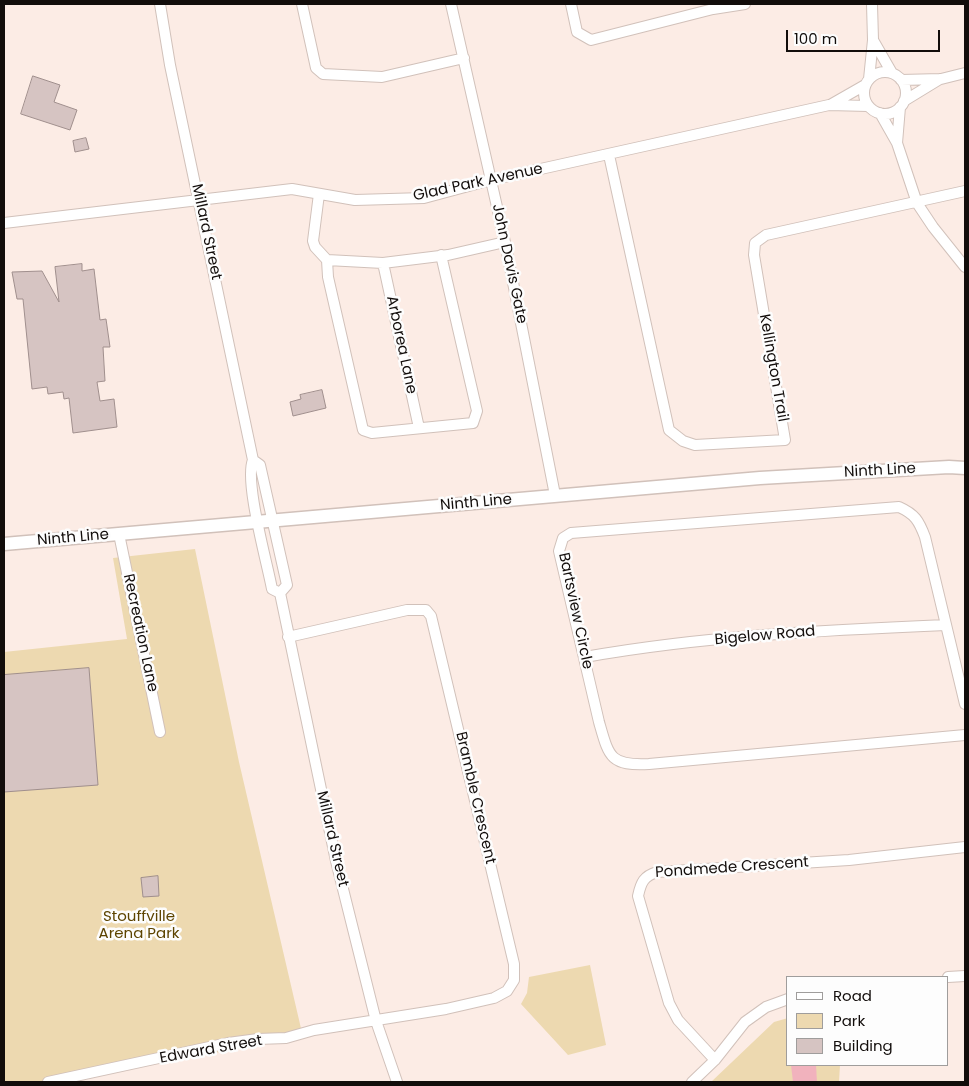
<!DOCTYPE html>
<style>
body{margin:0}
#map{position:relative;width:969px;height:1086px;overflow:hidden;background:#fcece5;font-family:Poppins,sans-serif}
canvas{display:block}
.frame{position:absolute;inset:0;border:5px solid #120d0b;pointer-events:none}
.legend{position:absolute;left:786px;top:976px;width:162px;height:90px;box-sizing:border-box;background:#fdfdfd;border:1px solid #9f9d9c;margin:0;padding:6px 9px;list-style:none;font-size:15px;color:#120d0b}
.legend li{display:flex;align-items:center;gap:10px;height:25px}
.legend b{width:25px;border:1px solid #9f9d9c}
.scale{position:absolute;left:786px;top:30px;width:154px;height:22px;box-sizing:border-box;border:2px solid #120d0b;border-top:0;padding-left:6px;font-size:15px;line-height:18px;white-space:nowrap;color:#120d0b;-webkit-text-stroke:4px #fdfdfd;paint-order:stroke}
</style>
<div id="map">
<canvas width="969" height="1086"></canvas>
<div class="frame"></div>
<ul class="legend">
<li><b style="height:6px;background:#fff"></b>Road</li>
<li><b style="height:14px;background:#edd9b0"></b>Park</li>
<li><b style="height:14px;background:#d6c4c2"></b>Building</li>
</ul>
<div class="scale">100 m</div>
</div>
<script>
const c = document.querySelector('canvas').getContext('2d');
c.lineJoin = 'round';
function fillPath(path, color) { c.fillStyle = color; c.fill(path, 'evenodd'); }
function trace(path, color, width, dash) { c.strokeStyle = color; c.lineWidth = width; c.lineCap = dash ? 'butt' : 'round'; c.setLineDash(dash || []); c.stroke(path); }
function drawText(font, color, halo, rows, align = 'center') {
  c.font = font + ' Poppins,sans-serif'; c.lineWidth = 5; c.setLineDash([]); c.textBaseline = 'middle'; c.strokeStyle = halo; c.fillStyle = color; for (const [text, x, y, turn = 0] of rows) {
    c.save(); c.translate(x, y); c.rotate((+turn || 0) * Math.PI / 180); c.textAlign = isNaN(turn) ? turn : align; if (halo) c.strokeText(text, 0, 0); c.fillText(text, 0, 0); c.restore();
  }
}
const green = new Path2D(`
 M195,549l44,213 64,275 -248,45h-51v-430l123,-13 -14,-81z
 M590,965l16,80 -38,10 -47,-51 6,-11 2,-16z
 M788,1018v47h52l-1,17h-128l63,-60z`);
const water = new Path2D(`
 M791,1065h25l1,17h-24z`);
const building = new Path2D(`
 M33,76l27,9 -6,17 23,8 -7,20 -49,-16z
 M86,138l3,11 -14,3 -2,-11z
 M82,264v7l12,-2 6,51 6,-1 4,28h-7l2,34 -8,1 3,19 14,-2 3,28 -44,6 -4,-35 -5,1 -1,-7 -15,2 -1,-7 -15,2 -9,-90h-6l-5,-27 30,-1 17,31 -4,-35z
 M322,390l4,18 -33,8 -3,-14 11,-3 -1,-4z
 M89,668l9,117 -94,7v-117z
 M158,876l1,20 -16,1 -2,-19z`);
const minor = new Path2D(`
 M160,4l10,61 83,395c-9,21 14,102 19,129l8,4
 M302,4l14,64 7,6 59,3 82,-19
 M451,4l54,238 50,253
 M571,4l6,28 14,8 122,-31 32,-5
 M873,40l19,33
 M864 93a21 21 0 1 1 42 0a21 21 0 1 1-42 0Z
 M869,79l4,-39 -1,-36
 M901,80l40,-1 24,-6
 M904,101l36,-22
 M830,105l35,-20
 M880,113l17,30 20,60 16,24 32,40
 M897,143l3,-36
 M609,155l60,275 14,11 12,4 90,-5 -31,-185 1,-12 11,-8 199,-44
 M319,194l-6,47 2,6 12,13 56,3 65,-8 57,-13
 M4,223l288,-34 63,11 69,-2 67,-18 338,-75 39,1
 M327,260l1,17 35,153 9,3 101,-10 4,-12 -36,-156
 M383,263l36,165
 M253,460l7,5 27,120 -7,8
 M119,534l41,198
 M280,593l56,268 40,160 21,61
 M585,657c118,-21 240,-27 361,-32
 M965,704l-40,-167c-6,-16 -10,-23 -26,-30l-328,26 -8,5 -4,13 40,171c10,35 11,44 50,42l316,-29
 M948,977l17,-1
 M715,1060l-37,-40 -9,-17 -31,-107c3,-14 6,-20 19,-24l192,-12 116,-13
 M48,1082l180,-39 30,-4 28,-1 28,-8 132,-21 48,-11 13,-7 7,-11v-16l-83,-348 -5,-6h-19l-119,27
 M692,1082l23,-22 30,-38 21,-15 22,-8`);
const major = new Path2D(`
 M4,544l756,-66 189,-11 16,1`);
const streetNames = [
 ["Glad Park Avenue",478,183,-12],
 ["Millard Street",206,232,78],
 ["John Davis Gate",509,264,78],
 ["Arborea Lane",401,345,78],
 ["Kellington Trail",773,368,80],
 ["Ninth Line",880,471,-3],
 ["Ninth Line",476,503,-5],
 ["Ninth Line",73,538,-5],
 ["Bartsview Circle",575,611,78],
 ["Recreation Lane",140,633,78],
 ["Bigelow Road",765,636,-5],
 ["Bramble Crescent",475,798,77],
 ["Millard Street",332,839,77],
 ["Pondmede Crescent",732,868,-4],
 ["Edward Street",211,1050,-10]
];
const parkNames = [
 ["Stouffville",139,917],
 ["Arena Park",139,934]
];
fillPath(green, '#edd9b0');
fillPath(water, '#f1b2bd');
fillPath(building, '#d6c4c2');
trace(building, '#a08f8d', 1);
trace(minor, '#d1c1ba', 12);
trace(major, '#d1c1ba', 15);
trace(minor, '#fff', 10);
trace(major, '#fff', 12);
drawText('15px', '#120d0b', '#fdfdfd', streetNames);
drawText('15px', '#5d4400', '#fdfdfd', parkNames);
</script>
